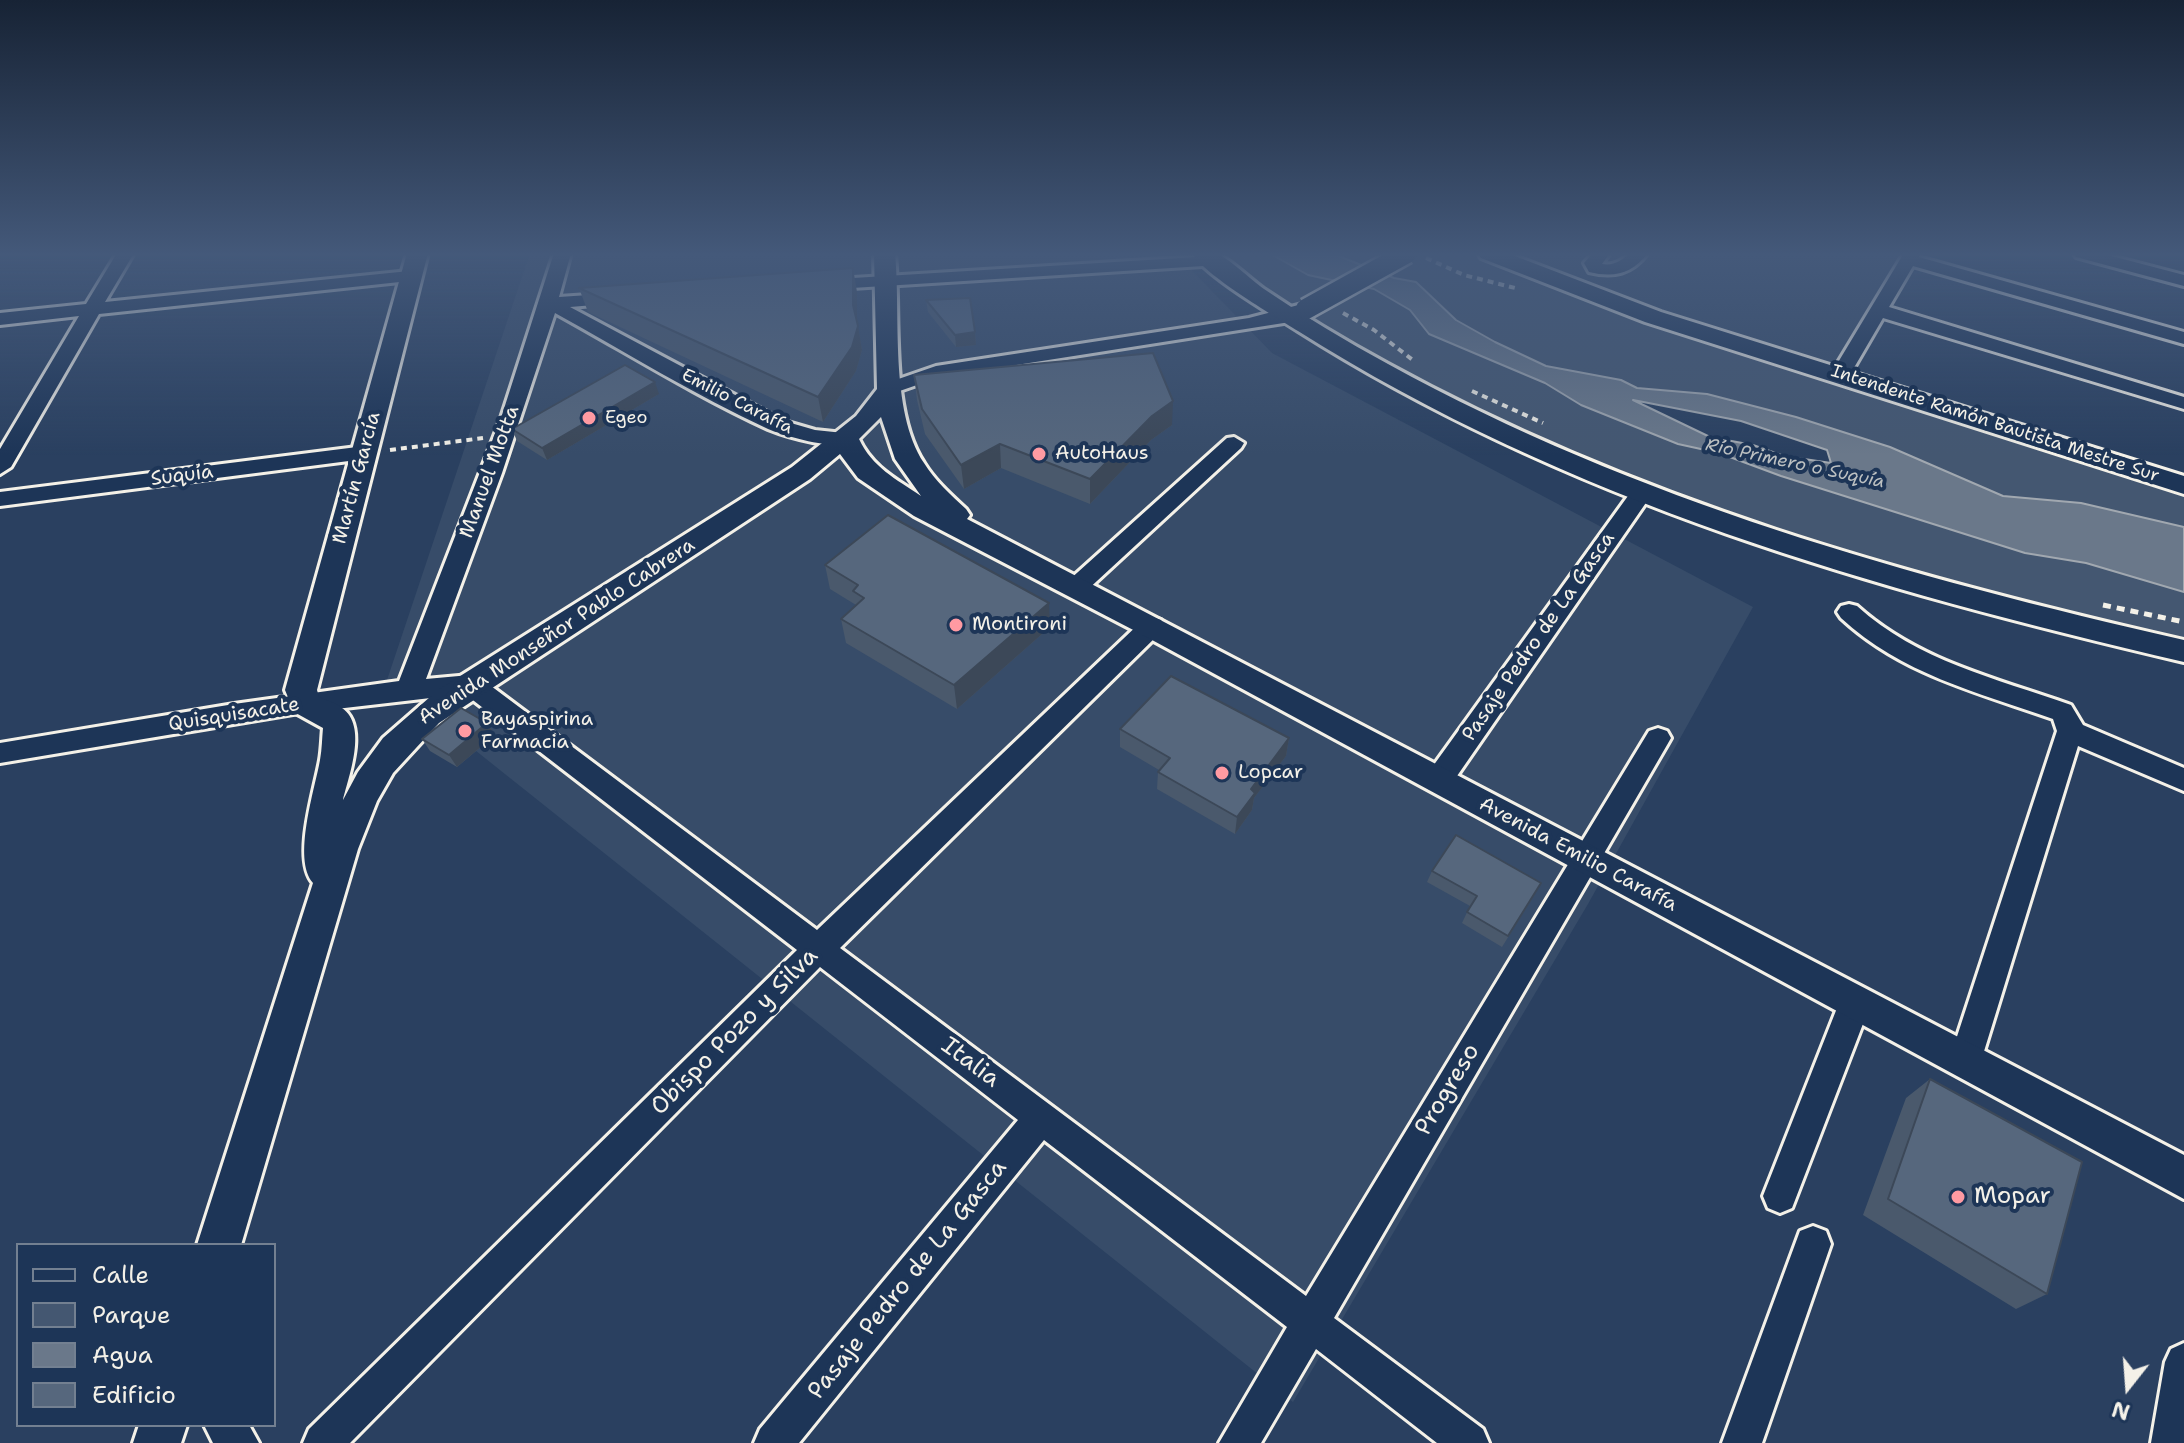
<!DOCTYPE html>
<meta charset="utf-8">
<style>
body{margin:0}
#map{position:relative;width:2184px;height:1443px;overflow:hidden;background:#2a4060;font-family:"Shantell Sans",sans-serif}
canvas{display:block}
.legend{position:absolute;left:16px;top:1243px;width:260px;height:184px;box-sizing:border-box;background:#1d3557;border:2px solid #738091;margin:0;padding:10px 14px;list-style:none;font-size:24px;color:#f4f1e8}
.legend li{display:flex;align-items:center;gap:16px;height:40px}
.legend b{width:40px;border:2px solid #738091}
.north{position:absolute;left:2088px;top:1347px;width:80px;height:80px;-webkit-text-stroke:6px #1d3557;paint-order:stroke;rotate:197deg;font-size:22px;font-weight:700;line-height:32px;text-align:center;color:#f4f1e8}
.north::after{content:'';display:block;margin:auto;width:28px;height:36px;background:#f4f1e8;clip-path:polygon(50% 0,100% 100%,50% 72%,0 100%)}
</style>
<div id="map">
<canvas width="2184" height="1443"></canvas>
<ul class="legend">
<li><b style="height:10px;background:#1d3557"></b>Calle</li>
<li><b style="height:22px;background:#445771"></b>Parque</li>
<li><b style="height:22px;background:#6a788a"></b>Agua</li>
<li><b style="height:22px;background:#56677d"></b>Edificio</li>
</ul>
<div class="north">N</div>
</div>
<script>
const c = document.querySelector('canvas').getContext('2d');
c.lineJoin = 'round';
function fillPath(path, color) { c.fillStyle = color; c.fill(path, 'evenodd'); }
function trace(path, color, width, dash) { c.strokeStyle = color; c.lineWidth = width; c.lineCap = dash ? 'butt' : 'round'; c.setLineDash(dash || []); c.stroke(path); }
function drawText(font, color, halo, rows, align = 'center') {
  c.font = font + ' "Shantell Sans",sans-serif'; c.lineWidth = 8; c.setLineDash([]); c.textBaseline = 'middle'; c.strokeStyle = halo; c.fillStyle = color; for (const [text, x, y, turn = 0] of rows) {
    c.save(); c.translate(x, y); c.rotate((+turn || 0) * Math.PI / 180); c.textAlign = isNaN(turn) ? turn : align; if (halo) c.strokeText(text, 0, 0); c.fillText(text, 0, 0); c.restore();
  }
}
const built = new Path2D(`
 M530,253h645l97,100 481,254 -165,297 -295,498 -906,-722z
 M1507,253h417l-81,117 -266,-88z`);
const green = new Path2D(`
 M1202,253h67l39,22 66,14 36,21 19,24 116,49 36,22 97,39 41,9 62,23 244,77 61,10 98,29v59l-344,-89 -355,-134z
 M1331,253h158l116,47 579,185v42l-103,-24 -78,-7 -113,-49 -94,-30 -89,-23 -70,-6 -16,-8 -75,-14 -51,-24 -39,-23 -40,-37 -22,-4z`);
const water = new Path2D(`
 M1269,253h62l63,25 22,4 40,38 39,22 51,24 75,14 16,8 70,6 89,23 94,30 113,49 78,7 103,24v65l-98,-29 -61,-10 -244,-77 -62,-23 -41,-9 -97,-39 -36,-22 -116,-49 -19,-24 -36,-21 -66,-14zM1633,400l108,21 86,29 4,13 -47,-7 -31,-11 -43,-8z`);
const pathFar1 = new Path2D(`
 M1426,258l38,17 55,14
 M1343,313l31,17 40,31
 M1472,391l71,32
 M390,450l93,-12`);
const path = new Path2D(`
 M2103,605l81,17`);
const minor = new Path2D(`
 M117,253h17l-29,49 304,-31 9,5 -9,5 -310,33 -88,153 -11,7v-25l79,-133 -79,9v-12l86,-9z
 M554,253h17l-12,44 59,-4 9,5 -9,5 -48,4 214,114 31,9 38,4 3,5c-12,15 -71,-3 -88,-10 -72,-33 -144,-78 -213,-116l-53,160 -76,206 44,-4 9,2 338,253 326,-310 9,-3 9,3 3,6 -3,6 -321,316 466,348 343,-565 9,-3 9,3 4,7 -4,7 -333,573 149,111 6,14h-52l-121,-94 -55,94h-42l68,-116 -243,-187 -245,303h-45l6,-14 258,-309 -198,-153 -470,476h-47l6,-14 488,-479 -332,-256 -172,20 -293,49v-20l234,-39 165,-23 102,-263z
 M1593,253h17l-8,11c12,2 19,-3 28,-11h18c-16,21 -34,25 -59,19l-5,-9z
 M1904,253h16l-1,4 265,75v12l-271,-78 -24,41 295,90v12l-301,-91 -35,60h-14l-3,-4z
 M2073,253h27l84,22v11l-108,-29z
 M1213,256l6,1 3,4 -3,4 -399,25 -9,-5 9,-5z
 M1306,303l7,2 2,4 -25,13 -350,55 -49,17 -10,-6 3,-4 52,-18 313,-48z
 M1234,437l10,6 -3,5 -157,145h-16l-4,-6 4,-6 159,-143z
 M365,446l11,7 -4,5 -372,48v-14z
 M1641,487l8,2 3,5 -204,295 -10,3 -10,-3 -4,-8 4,-8 205,-284z
 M1849,604l8,2c61,55 138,72 214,99l12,20 101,43v23l-106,-45 -97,315 -5,11 -11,4 -11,-4 -5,-11 108,-330 -4,-12c-76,-27 -152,-45 -212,-101l-4,-6 4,-6z
 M1855,989l11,4 5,10 -79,205 -12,5 -12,-5 -5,-12 76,-193 5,-10z
 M1813,1226l13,5 5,13 -69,199h-40l78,-212z
 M2184,1343v100h-33l14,-81 6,-13z
 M204,1425h45l10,18h-46z`);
const major = new Path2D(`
 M407,253h21l-111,437 2,7c7,3 17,6 23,11 26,18 7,67 1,92l15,-28 25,-34 55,-48 354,-223 64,-51 21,-27 -3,-136h21c6,62 -6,157 29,210 11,18 27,32 42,46l4,6 -3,4 1217,636v44l-1043,-565 -227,-118 -56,-38 -18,-24 -30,25 -371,244 -46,50 -16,28 -19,48 -117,396h-44l116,-362c-21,-24 2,-94 7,-123 2,-11 2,-22 3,-32l-29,-16 -9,-22zM881,417l14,42 26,37c-25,-17 -49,-29 -62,-57z
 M1192,253c6,0 17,-2 24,0 14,6 34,26 48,36 40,27 82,52 124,75 249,137 520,213 796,276v22c-309,-72 -616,-160 -886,-331 -25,-16 -94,-56 -106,-78z
 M1478,253h29l154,59 523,164v18l-539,-172 -164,-64z
 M139,1425h48l-6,18h-48z`);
const minorBridge = new Path2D(`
 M1306,309l101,-56`);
const wall = new Path2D(`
 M579,288l278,4v31l5,27 -6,21 -33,51 -235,-110z
 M926,300l49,32 1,13 -20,2 -28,-35z
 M914,375l258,50 -21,15 -61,64 -89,-36 -37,21 -39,-55 -8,-34z
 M659,394l-112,66 -30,-19 -5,-12z
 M825,565l225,62 -93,82 -111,-66 -5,-24 15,-14 -26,-16z
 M487,723l8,12 -38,32 -27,-16 -8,-12z
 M1120,729l169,9 -3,18 -32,42 -2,12 -17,24 -78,-45 1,-17 1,-2 -39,-23z
 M1432,871l103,23 -33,53 -40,-24 8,-17 -43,-24z
 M1930,1079l117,215 -31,15 -153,-94 43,-117z`);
const shadedWall = new Path2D(`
 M853,268l4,24v36l1,-2 4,24 -6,21 -33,51 -5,-25 35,-92z
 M975,332l1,13 -20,2 -1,-12z
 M655,382l4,12 -112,66 -5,-12z
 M1173,401l-1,24 -21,15 -61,64v-25l62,-63z
 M1000,444l1,24 -37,21 -3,-24z
 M1049,603l1,24 -93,82 -3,-24z
 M487,723l8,12 -38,32 -8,-12z
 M1289,738l-3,18 -32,42 -2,12 -17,24 2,-17 14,-28z`);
const building = new Path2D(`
 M853,268v37l5,21 -6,21 -34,50 -239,-109z
 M970,298l5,34 -20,3 -29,-35z
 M1153,353l20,48 -21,15 -62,63 -90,-35 -39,21 -39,-56 -8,-34z
 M625,365l30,17 -113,66 -30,-19z
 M888,515l161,88 -95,82 -113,-66 23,-21 -11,-7 5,-6 -33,-20z
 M1171,676l118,62 -38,51 4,4 -18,24 -79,-45 12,-14 -50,-29z
 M461,708l26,15 -38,32 -27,-16z
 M1456,835l85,48 -33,53 -41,-24 10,-16 -45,-25z
 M1930,1079l152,83 -35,132 -159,-95z`);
const markers = [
 [589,418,8,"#ff9aa2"],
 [1039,454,8,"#ff9aa2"],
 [956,625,8,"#ff9aa2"],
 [465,731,8,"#ff9aa2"],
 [1222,773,8,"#ff9aa2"],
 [1958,1197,8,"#ff9aa2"]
];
const farStreetnames = [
 ["Emilio Caraffa",737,402,27],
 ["Intendente Ramón Bautista Mestre Sur",1995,424,18]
];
const farPoinames = [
 ["Egeo",605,418]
];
const farWaternames = [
 ["Río Primero o Suquía",1795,464,12]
];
const poiNames = [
 ["AutoHaus",1055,454],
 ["Montironi",972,625],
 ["Bayaspirina",481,720],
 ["Farmacia",481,743],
 ["Lopcar",1238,773]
];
const streetNames = [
 ["Manuel Motta",490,472,-70],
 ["Suquía",182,476,-7],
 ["Martín García",357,478,-75],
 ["Avenida Monseñor Pablo Cabrera",557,632,-33],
 ["Pasaje Pedro de La Gasca",1539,637,-55],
 ["Quisquisacate",234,715,-9],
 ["Avenida Emilio Caraffa",1578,855,28]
];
const nearStreetnames = [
 ["Obispo Pozo y Silva",735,1032,-45],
 ["Italia",970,1063,37],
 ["Progreso",1448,1090,-59],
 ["Pasaje Pedro de La Gasca",908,1280,-51]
];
const nearPoinames = [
 ["Mopar",1974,1197]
];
fillPath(built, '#374c69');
fillPath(green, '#445771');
fillPath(water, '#6a788a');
trace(water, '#a1a8b0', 2);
trace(minor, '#f4f1e8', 6);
trace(major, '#f4f1e8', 6);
trace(pathFar1, '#f4f1e8', 4, [6, 5]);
trace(path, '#f4f1e8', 5, [8, 6]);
fillPath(minor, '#1d3557');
fillPath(major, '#1d3557');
trace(minorBridge, '#f4f1e8', 25, []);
trace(minorBridge, '#1d3557', 20);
fillPath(wall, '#4a596c');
fillPath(shadedWall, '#3c4858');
fillPath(building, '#56677d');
trace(building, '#3c4858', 2);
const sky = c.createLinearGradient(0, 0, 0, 455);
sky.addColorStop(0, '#172335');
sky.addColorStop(0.56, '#44597a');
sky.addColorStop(1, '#44597a00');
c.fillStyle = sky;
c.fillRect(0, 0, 2184, 455);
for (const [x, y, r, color] of markers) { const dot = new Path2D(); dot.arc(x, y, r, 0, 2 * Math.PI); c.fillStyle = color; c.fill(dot); trace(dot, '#1d3557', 3); }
drawText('18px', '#f4f1e8', '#1d3557', farStreetnames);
drawText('18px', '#f4f1e8', '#1d3557', farPoinames, 'left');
drawText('italic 18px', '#bdc1c2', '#1d3557', farWaternames);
drawText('20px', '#f4f1e8', '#1d3557', poiNames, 'left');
drawText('20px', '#f4f1e8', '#1d3557', streetNames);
drawText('24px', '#f4f1e8', '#1d3557', nearStreetnames);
drawText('24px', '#f4f1e8', '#1d3557', nearPoinames, 'left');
</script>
